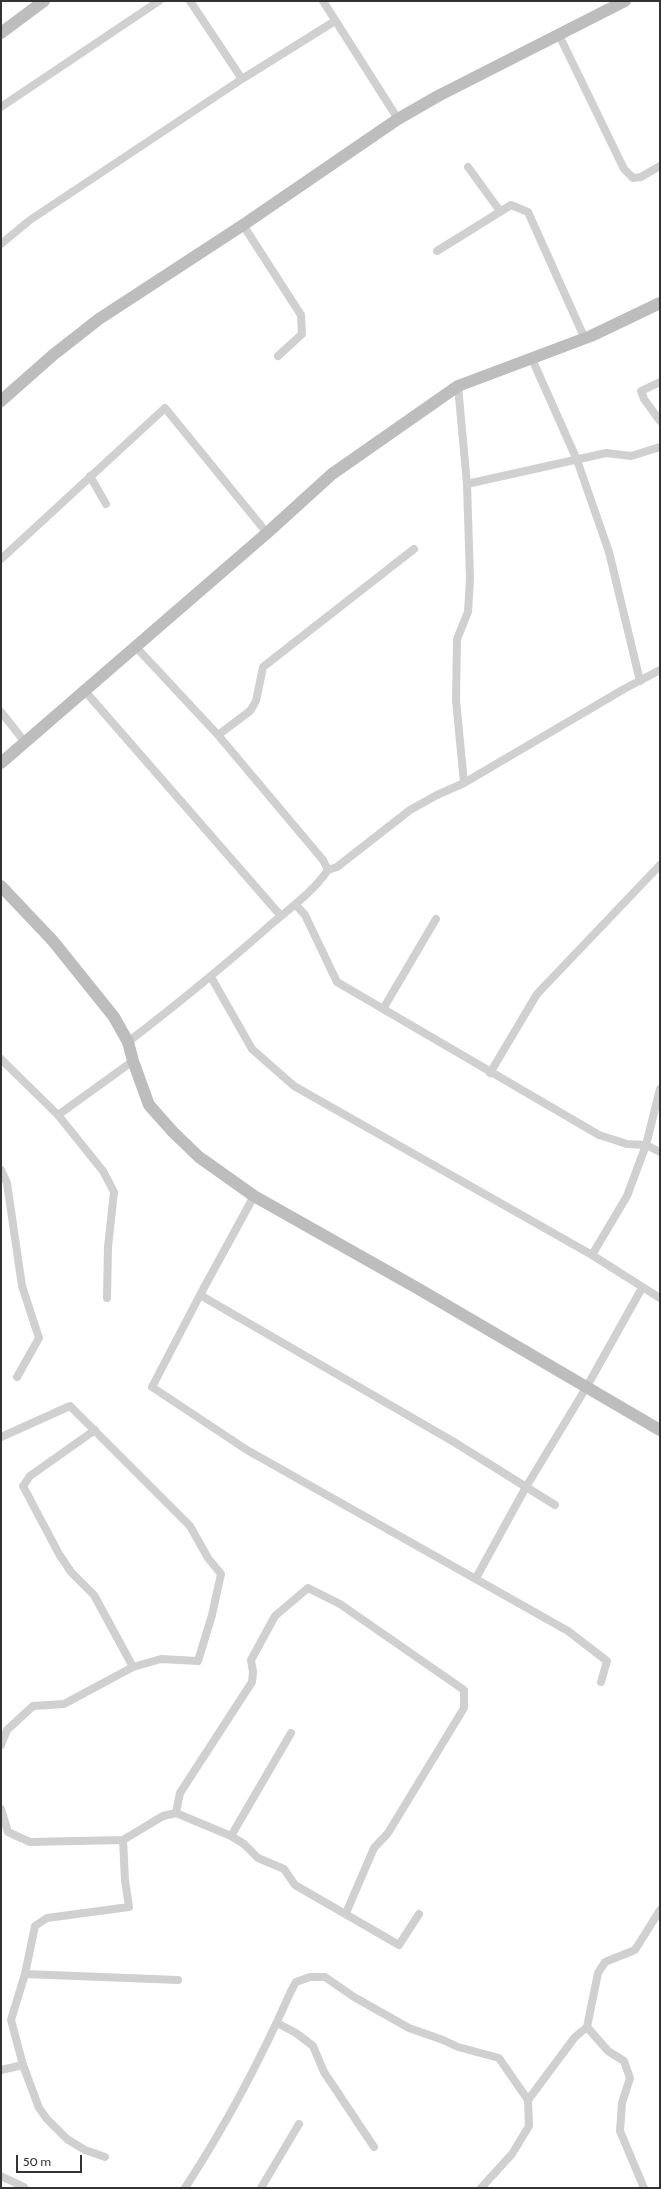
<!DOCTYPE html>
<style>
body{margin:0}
#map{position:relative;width:661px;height:2189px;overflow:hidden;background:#fff;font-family:Cabin,sans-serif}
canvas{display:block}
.frame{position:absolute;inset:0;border:2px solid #333;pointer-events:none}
.scale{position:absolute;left:16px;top:2155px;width:66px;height:18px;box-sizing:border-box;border:2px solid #333;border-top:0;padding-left:5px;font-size:12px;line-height:14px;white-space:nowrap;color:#333;-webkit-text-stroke:3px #fff;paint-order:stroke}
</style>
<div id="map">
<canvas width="661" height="2189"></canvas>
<div class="frame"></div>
<div class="scale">50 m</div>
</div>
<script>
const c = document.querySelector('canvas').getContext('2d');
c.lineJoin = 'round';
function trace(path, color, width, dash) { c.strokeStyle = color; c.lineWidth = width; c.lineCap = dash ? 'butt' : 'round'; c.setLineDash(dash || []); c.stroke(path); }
const street = new Path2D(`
 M190,1l52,78
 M323,1l75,118
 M559,35l65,134 9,9 8,-1 19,-11
 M1,107l158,-106
 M468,167l32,44
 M243,225l58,90 1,19 -24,22
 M1,244l29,-24 212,-141 93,-58
 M437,251l74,-46 17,7 57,127
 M532,359l45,101 32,92 31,129
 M660,382l-19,9 3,8 16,22
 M458,386l9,98 3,95 -2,33 -11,27 -1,61 8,83
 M90,476l16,28
 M467,484l139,-31 25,3 29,-9
 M1,559l164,-151 102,125
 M84,690l197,226
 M1,712l24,30
 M218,735l32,-24 6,-10 7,-34 151,-118
 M328,870l9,-3 73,-57 27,-15 27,-12 160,-94 36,-19
 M296,905l9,10 32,67 262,153 28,9 19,1 14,7
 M211,977l41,72 42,37 298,169 68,43
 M383,1009l53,-90
 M128,1042c48,-37 95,-75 140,-115 21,-18 44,-34 60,-57l-5,-10 -105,-125 -83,-89
 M1,1059l57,56 45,56 11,21 -6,55 -1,51
 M490,1073l47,-79 123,-129
 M58,1115l75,-54
 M1,1170l6,13 15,103 17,52 -22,39
 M254,1196l-54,99 254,147 101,63
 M592,1255l35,-59 19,-51 14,-56
 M200,1295l-48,92 95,63 321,181 39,30 -6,21
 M95,1430l-65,46 -7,10 36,68 12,18 23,23 39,72
 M1,1437l69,-31 120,120 18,32 13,16 -9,41 -14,46 -37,-2 -28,8 -69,37 -31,2 -26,24 -6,15
 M476,1578l50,-91 60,-99 56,-100
 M1,1809l7,23 22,10 93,-2 40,-24 13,-3 55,23 13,8 14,14 26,11 11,16 104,60 20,-31
 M176,1813l4,-20 72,-111 1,-10 -2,-12 24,-44 33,-28 32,16 124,86v18l-76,125 -14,15 -28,65
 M231,1836l60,-103
 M25,1974l153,6
 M277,2023l19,10 17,13 11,26 50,75
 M587,2027l21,24 16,10 6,17 -8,25 -2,28 24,57
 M1,2070l22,-5
 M105,2157l-20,-7 -18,-11 -20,-20 -8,-11 -16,-43 -12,-45 14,-46 10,-48 12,-8 82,-11 -4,-27 -2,-40
 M1,2176l23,11
 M185,2188c41,-63 76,-129 106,-197l5,-9 14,-5h15l29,20 55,31 34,12 15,7 41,11 29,42
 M261,2188l38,-64
 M481,2188l31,-34 17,-28 -1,-26 47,-63 12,-10 11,-54 7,-11 30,-12 25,-40`);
const secondary = new Path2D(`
 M1,33l43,-32
 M1,401l52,-46 46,-36 144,-94 155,-106 40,-23 187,-95
 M1,763l266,-230 65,-59 126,-88 133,-50 69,-33
 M1,886l52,55 61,76 14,25 5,19 16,44 24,27 26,25 55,39 163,92 243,142`);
trace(street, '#d0d0d0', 8);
trace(secondary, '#bdbdbd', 12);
</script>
